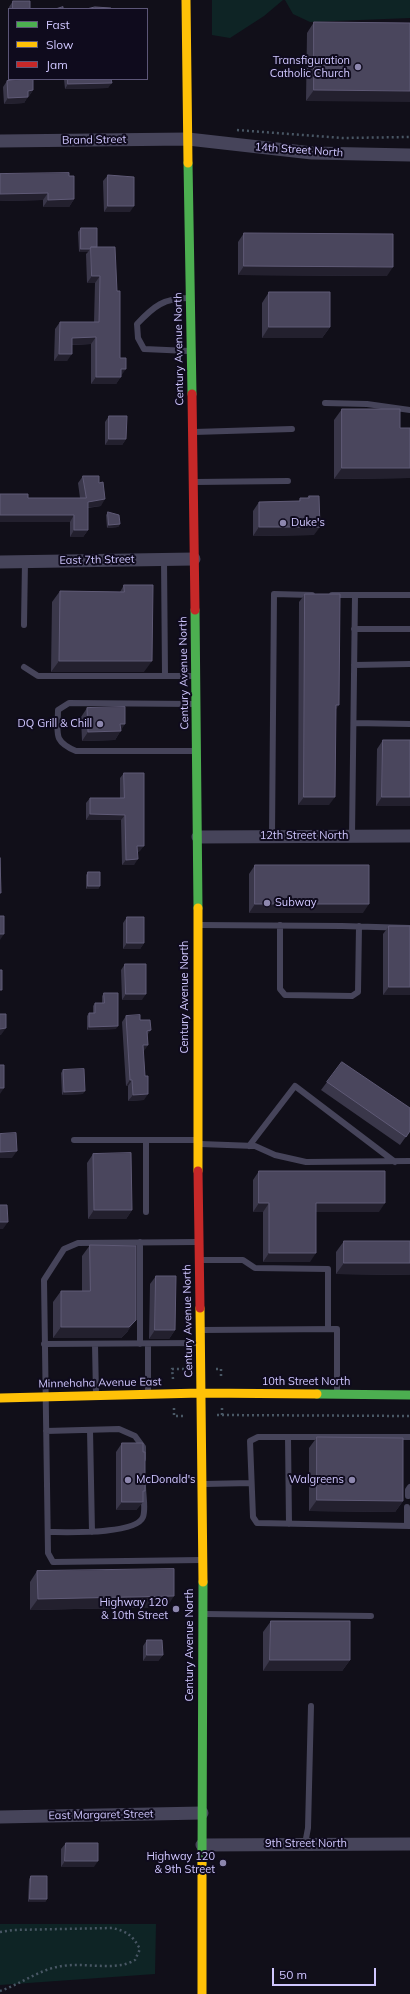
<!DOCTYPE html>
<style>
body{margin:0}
#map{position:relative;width:410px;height:1994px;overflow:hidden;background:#110f19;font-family:Mulish,sans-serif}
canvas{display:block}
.legend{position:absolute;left:8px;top:8px;width:140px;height:72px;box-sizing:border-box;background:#0f0b1d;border:1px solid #5c5677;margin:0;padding:5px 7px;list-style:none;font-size:12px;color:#d0c7ff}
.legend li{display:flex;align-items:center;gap:8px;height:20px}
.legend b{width:20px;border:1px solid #5c5677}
.scale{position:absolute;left:272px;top:1968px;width:104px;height:18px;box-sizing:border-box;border:2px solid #d0c7ff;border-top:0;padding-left:5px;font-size:12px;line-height:14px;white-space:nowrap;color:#d0c7ff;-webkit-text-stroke:3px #0f0b1d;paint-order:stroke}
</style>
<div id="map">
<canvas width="410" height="1994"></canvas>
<ul class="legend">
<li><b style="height:5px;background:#4caf50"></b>Fast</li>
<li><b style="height:5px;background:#ffc107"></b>Slow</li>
<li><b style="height:5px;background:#c62828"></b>Jam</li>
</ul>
<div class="scale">50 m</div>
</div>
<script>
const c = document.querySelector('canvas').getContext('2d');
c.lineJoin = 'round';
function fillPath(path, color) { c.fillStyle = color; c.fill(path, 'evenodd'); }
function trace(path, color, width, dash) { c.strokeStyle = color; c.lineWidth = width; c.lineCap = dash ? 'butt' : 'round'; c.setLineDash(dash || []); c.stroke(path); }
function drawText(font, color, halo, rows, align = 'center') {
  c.font = font + ' Mulish,sans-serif'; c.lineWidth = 4; c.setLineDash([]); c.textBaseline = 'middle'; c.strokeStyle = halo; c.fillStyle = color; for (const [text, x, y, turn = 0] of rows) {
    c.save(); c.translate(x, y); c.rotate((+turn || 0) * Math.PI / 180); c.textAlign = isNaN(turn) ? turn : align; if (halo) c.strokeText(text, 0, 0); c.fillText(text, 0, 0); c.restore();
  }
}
const green = new Path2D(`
 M212,0h71l-19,16 -34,22 -18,-3z
 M285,0h125v18l-100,4 -17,-8z
 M0,1924h156l-1,50 -155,11z`);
const path = new Path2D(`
 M237,130l106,8 67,-1
 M216,1369h5v10
 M173,1379l-1,-10h13
 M174,1408v8h12
 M222,1408v7
 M217,1415l193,1
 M0,1932l13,-2 99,-2c15,3 21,8 28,21l-5,11c-4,2 -10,5 -14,5 -19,3 -39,-2 -59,1 -22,3 -41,18 -62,25`);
const lane = new Path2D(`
 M189,298c-25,0 -35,8 -52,26l1,14 6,11 45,2
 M325,403l42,1 43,6
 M194,432l98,-3
 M195,482l93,-1
 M332,595h23l-3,241
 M355,595h55
 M24,625l1,-64
 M354,629h56
 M354,665l56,-1
 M24,667l14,9h127l-1,-117
 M165,676h29
 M194,704l-125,-1 -11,7c0,23 -6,31 18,41h119
 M354,723l56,1
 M272,836l2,-242 38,1
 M199,925l143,1 68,2
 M280,925v64l5,6 67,1 6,-4 1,-66
 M74,1140h123
 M146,1140v72
 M200,1144l55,2 20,9 31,7 104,-1
 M249,1146l46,-60 100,76
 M140,1242v102
 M197,1242l-119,1 -14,6 -20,31 4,273 5,9 148,-2
 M201,1260h42l12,8 73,1v60
 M202,1330l135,-1v63
 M44,1344l155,-1
 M95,1344l1,51
 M148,1344v48
 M90,1430l2,102
 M46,1431l73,-2 16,7 8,11v12
 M288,1437l1,87
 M410,1437h-152l-8,4 3,76 4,6 153,3
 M204,1484l47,-1
 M408,1496v-6l2,-3
 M407,1526v-19
 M48,1532c17,0 88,3 95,-15 3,-8 0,-22 0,-31
 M204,1614l167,2
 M305,1844l3,-16 3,-122`);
const street = new Path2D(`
 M0,141l188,-2 124,14 98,2
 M0,562l194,-3
 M198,837l212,-1
 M0,1817l202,-4
 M202,1845l208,-1`);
const fast = new Path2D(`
 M188,163l4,231
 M195,610l3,298
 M317,1394l93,1
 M202,1863l1,-281`);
const slow = new Path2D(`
 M186,0l2,163
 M198,908v263
 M200,1308l3,274
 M0,1398l201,-5 116,1
 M202,1994v-131`);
const jam = new Path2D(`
 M192,394l3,216
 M198,1171l2,137`);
const wall = new Path2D(`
 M13,1l17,8h-21v-2z
 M314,22l96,1 -104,78 1,-68z
 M64,79h47l-3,9 -43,1z
 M7,81l26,9 -4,6h-1l-4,7 -20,1 -1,-17z
 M0,174l69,2 5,23 -5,8h-26v-7l-43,1z
 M108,175l22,37h-26l-1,-31z
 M81,228l16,19 24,129 -5,8h-25v-40l-19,1 -5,16h-13l1,-32 5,-7h34l1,-39h-8l-1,-29 2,-2h-9l-1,-20z
 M244,233l143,43 -149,-1v-33z
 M269,292l61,35 -8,11h-60v-35z
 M342,409l58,19 10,50 -76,1v-59z
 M109,416l17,23 -4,6h-17v-23z
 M83,476l18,30 -13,2v22l-5,7h-13v-15h-70l28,-24h52l-2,-15z
 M309,496l5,39 -61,1v-25l6,-9 40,-1 1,-3h7z
 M108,512l12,12 -2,3 -11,1 -1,-13z
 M124,585l20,87h-93l1,-70 8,-11 60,1z
 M305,594l31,116 -7,95h-31l1,-203z
 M87,708l34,22 -6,10 -33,1 -1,-24z
 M383,740l27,66h-34l1,-57z
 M124,773l16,78 -3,1 -3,13h-12l-1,-45h-35v-17l4,-5h30v-20z
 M255,865l108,48h-114v-39z
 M88,872l12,14 -2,3h-12v-14z
 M127,917l17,26 -4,6h-17v-26z
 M389,926l21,69h-27v-61z
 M125,964l17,36h-20l-1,-30z
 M104,993l12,36 -29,1v-14l2,-3h4v-7l2,-3h7v-7z
 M126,1016l14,4 11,10 -4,5 1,10 -5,6 1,49 -16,1v-15h-2l-4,-64z
 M342,1062l68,69 -10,14 -79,-55z
 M63,1070l20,24 -21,1 -1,-22z
 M93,1154l39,56 -6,9h-38l-1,-56z
 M259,1171l120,41h-63l-6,50h-47v-50h-10v-32z
 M344,1241h66v34l-74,-1v-22z
 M90,1245l38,86 -7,7h-68v-36l8,-11h21v-35z
 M156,1276l19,54 -6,9h-20l1,-55z
 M317,1437l86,64 -8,11 -86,-1v-63z
 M122,1443l21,51v8l-7,8h-20v-58z
 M37,1571l130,36 -137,3v-28z
 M271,1621l79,39 -8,11h-79v-39z
 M147,1640l16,15 -5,6h-15v-15z
 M66,1843l28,24h-33v-18z
 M31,1876l16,23 -2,3h-17l1,-23z`);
const shadedWall = new Path2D(`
 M112,83l-4,5 -43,1 3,-5z
 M33,90l-4,6 -5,1 4,-6z
 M314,90l96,1v11l-104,-1z
 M28,97l-4,6 -20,1 4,-6z
 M48,193l-5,7 -43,1v-7z
 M74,199l-5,8h-26l5,-7z
 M108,206h26l-4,6h-26z
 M81,249h9l-2,3h-9z
 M244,266l149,1 -6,9 -149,-1z
 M92,276h8l-5,7h-8z
 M269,327h61l-8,11h-60z
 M96,337l-5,7 -24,1 5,-7z
 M59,354h13l-5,7h-13z
 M121,369h5l-5,7z
 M96,377h25l-5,7h-25z
 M109,439h17l-4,6h-17z
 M342,468h68v10l-76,1z
 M105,499l-4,7 -18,2 5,-6z
 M0,515h74l-4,7h-70z
 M120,524l-2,3 -11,1 2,-3z
 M259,527h61l-6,8 -61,1z
 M74,530h14l-5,7h-13z
 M59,661h93l-8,11h-93z
 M336,705h3l-6,9z
 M120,724h5l-10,16 -33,1 6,-9z
 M304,797h31l-6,8h-31z
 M382,797h28v9h-34z
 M90,814l35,1 -4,5h-35z
 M137,846h7l-4,5 -7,1z
 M138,859l-4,6h-12l4,-5z
 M88,886h12l-2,3h-12z
 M255,904h114l-6,9h-114z
 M0,934h4l-4,6z
 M127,943h17l-4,6h-17z
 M389,987h21v8h-27z
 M126,994h20l-4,6h-20z
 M118,1026l-2,3 -29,1 2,-3z
 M6,1028l-5,7h-1v-6z
 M151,1030l-5,6 1,-5z
 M143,1045h5l-4,6h-5z
 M130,1080h2l-4,6h-2z
 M0,1088h4l-4,6z
 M85,1091l-2,3 -21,1 2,-3z
 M148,1094l-4,6 -16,1 5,-6z
 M17,1151l-5,7h-12v-6z
 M259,1203h10l-6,9h-10z
 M316,1203h69l-6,9h-69z
 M94,1210h38l-6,9h-38z
 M0,1222h8l-5,7h-3z
 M269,1253h47l-6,9h-47z
 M344,1263h66v12l-74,-1z
 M136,1320l-8,11 -7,7h-68l8,-11z
 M155,1330h20l-6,9h-20z
 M317,1500l86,1 -8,11 -86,-1z
 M122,1502h21l-7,8h-20z
 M174,1596l-7,11 -137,3 8,-11z
 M147,1655h16l-5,6h-15z
 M270,1660h80l-8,11h-79z
 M65,1861h33l-4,6h-33z
 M30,1899h17l-2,3h-17z`);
const building = new Path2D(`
 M13,1h17v8h-17z
 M63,7v2h-7z
 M95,7l16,1v1h-24z
 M314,22l96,1v68l-96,-1z
 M33,79v11l-5,1v6l-20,1 -1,-17z
 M68,79h43l1,4 -44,1z
 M69,173v3h5v23l-26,1v-7l-48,1v-20z
 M108,175l26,2v29h-26z
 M81,228h16v19h-6l-1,2h-9z
 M244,233l149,1v33l-149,-1z
 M91,247h24l2,44h3v67h6v11h-5v8h-25v-40l-24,1v16h-13l1,-32h39l1,-46h-8z
 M269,292h61v35h-61z
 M342,409h58v19h10v40h-68z
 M109,416h18l-1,23h-17z
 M83,476h16v7l4,-1 2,17 -17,3v28h-14v-15h-74v-21h28v4h58z
 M309,496h10l1,31h-61v-25l41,-1v-3h9z
 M108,512l11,3 1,9 -11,1z
 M124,585h29l-1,76h-93l1,-70 64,1z
 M305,594h35l-1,111h-3l-1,92h-31z
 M125,707v17h-5l1,7 -33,1 -1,-24z
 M383,740h27v57h-28z
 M124,773h20v73h-7l1,13 -12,1 -1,-45 -35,-1v-16h34z
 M0,858l1,35h-1z
 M255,865h114v39h-114z
 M88,872h12v14h-12z
 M0,916h4v18h-4z
 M127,917h17v26h-17z
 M389,926h21v61h-21z
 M125,964h21v30h-20z
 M0,970h2v20h-2z
 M104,993h14v33l-29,1v-14h6v-10h9z
 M0,1014h6v14l-6,1z
 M140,1015v5h10l1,10 -4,1 1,14h-5l2,31h3v18l-15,1 -1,-15h-2l-4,-64z
 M342,1062l68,46v23l-4,6 -79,-55z
 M0,1065h4v23h-4z
 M84,1069l1,22 -21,1 -1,-22z
 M16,1133l1,18 -17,1v-18z
 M131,1153l1,57h-38l-1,-56z
 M259,1171h126v32h-69v50h-47v-50h-10z
 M0,1205h7l1,17h-8z
 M344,1241h66v22h-66z
 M90,1245l46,1v74l-7,7h-68v-36h29z
 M156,1276h20l-1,54h-20z
 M317,1437l86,1v63l-86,-1z
 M122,1443h21v9h2v39h-2v11h-21z
 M174,1569v27l-136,3 -1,-28z
 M271,1621h79v39h-80z
 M147,1640h15l1,15h-16z
 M66,1843h32v18h-33z
 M31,1876h16v23h-17z`);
const markers = [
 [358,67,4,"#8d87ae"],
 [283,523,4,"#8d87ae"],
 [100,724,4,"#8d87ae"],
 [267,903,4,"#8d87ae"],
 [128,1480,4,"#8d87ae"],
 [352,1480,4,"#8d87ae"],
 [176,1609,4,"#8d87ae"],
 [223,1863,4,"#8d87ae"]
];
const poiNames = [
 ["Transfiguration",350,61],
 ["Catholic Church",350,74],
 ["Duke's",291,523,"left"],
 ["DQ Grill & Chill",92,724],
 ["Subway",275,903,"left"],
 ["McDonald's",136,1480,"left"],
 ["Walgreens",344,1480],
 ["Highway 120",168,1603],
 ["& 10th Street",168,1616],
 ["Highway 120",215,1857],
 ["& 9th Street",215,1870]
];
const streetNames = [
 ["Brand Street",94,140,-1],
 ["14th Street North",299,150,4],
 ["Century Avenue North",179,349,-91],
 ["East 7th Street",97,560,-1],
 ["Century Avenue North",184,673,-91],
 ["12th Street North",304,836],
 ["Century Avenue North",185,997,-90],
 ["Century Avenue North",188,1321,-91],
 ["10th Street North",306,1382],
 ["Minnehaha Avenue East",100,1383,-1],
 ["Century Avenue North",190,1645,-90],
 ["East Margaret Street",101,1815,-1],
 ["9th Street North",306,1844]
];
fillPath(green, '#0e2425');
trace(path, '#495765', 2.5, [2, 3]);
trace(lane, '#46445a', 6);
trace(street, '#46445a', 13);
trace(fast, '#4caf50', 9);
trace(slow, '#ffc107', 9);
trace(jam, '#c62828', 9);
fillPath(wall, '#3a374a');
fillPath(shadedWall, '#23202e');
fillPath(building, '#4a465d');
trace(building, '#5f5a76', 1);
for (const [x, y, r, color] of markers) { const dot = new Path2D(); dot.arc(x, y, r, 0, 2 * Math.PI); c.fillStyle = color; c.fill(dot); trace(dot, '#0f0b1d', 1.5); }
drawText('11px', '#d0c7ff', '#0f0b1d', poiNames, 'right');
drawText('11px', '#d0c7ff', '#0f0b1d', streetNames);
</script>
